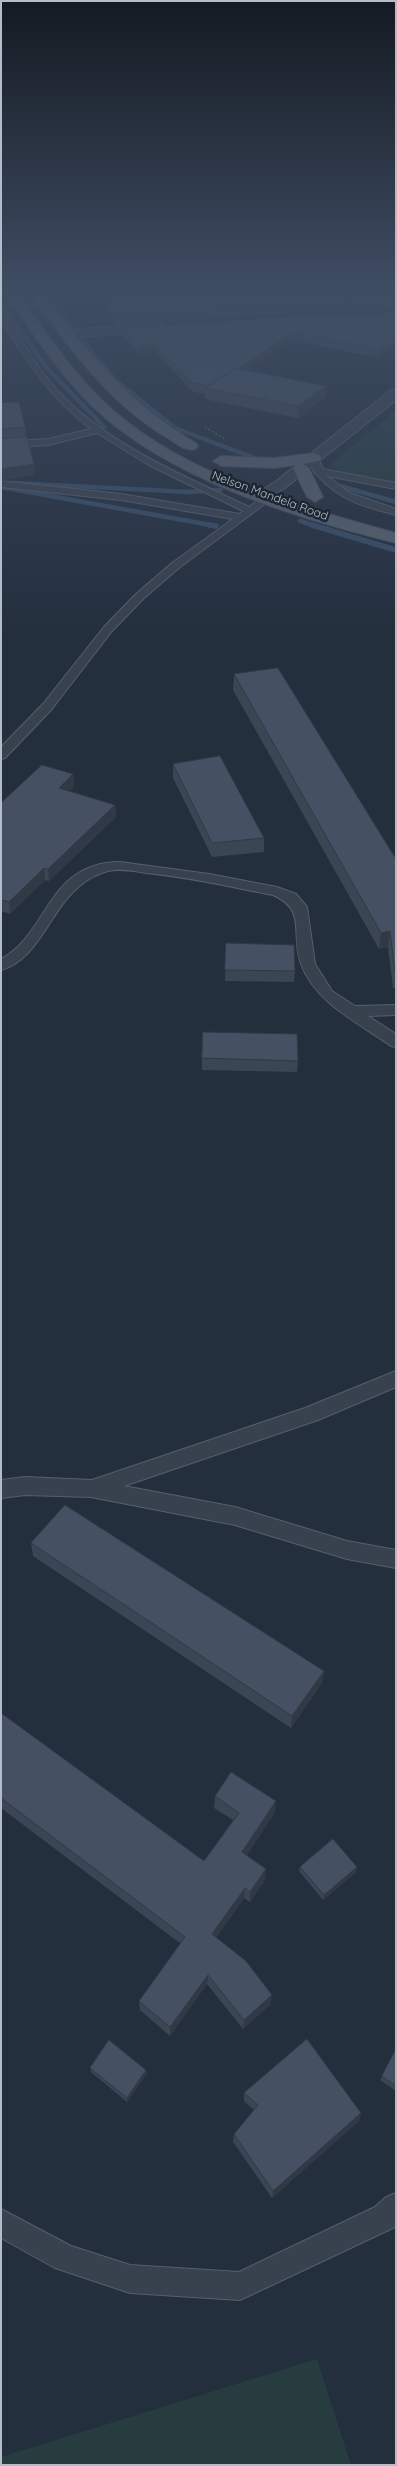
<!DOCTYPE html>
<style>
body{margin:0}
#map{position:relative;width:397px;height:2466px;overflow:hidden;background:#242f3e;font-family:Quicksand,sans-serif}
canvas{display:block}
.frame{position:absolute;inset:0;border:2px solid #b4bcc9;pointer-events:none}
</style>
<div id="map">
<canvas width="397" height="2466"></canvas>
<div class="frame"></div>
</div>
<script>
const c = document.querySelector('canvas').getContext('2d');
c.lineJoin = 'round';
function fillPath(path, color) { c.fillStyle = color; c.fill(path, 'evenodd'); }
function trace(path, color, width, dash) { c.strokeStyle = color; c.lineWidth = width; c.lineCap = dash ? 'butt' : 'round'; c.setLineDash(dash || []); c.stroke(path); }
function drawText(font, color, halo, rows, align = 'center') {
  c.font = font + ' Quicksand,sans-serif'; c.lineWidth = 5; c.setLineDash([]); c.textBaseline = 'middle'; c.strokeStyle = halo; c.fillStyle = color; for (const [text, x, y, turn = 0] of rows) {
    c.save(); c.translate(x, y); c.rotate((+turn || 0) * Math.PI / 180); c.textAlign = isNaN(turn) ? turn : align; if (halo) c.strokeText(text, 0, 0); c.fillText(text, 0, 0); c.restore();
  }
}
const green = new Path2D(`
 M396,411v72l-55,-11 -12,-7z
 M317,2359l34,106h-350v-8z`);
const streamFar1 = new Path2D(`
 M52,300l23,31
 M1,305l47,64 56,58
 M82,340l32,39 61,49 82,31
 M14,483l175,9 32,-2
 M340,486l56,16
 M1,487l215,39
 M300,521l16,5`);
const stream = new Path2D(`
 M209,525l7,1
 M312,525l84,25`);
const path = new Path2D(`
 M205,427l20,12`);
const service = new Path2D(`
 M1,312h3c17,27 32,55 54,79 51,55 125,84 191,116l16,-12 9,2 -94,70 -36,31 -32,33 -61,79 -46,48 -4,1v-12l42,-43 61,-77 32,-33 36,-31 61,-44 -112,-19 -120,-13v-6l120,13 119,20 3,-3 -94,-46 -52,-32 -49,12 -47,3v-6l47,-3 43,-10c-40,-30 -64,-67 -90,-108z
 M311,456h6l6,13 73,14v6l-69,-13 23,17 46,16v6c-34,-9 -55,-14 -79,-40 -4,-4 -8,-12 -6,-19z
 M120,862l89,12 68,13 19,7 11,13 8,57 17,27 23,15 41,-1v10l-28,1 28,18v13l-5,-1c-32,-23 -76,-43 -90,-82 -11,-29 7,-54 -28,-69 -42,-8 -84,-18 -127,-22 -12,-2 -26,-5 -38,-2 -24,6 -42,26 -54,46 -14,20 -27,46 -53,53v-11c47,-24 46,-97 119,-97z
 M396,1371v16l-78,33 -194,66 111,21 112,34 49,9v18l-49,-9 -112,-34 -144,-28 -66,-2 -24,3v-18l24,-3 67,3 213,-72z
 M396,2193l-1,34 -155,73 -110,-7 -75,-25 -54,-30v-29l70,37 59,19 109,7 136,-65 11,-10z`);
const minor = new Path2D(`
 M56,289h40l-6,4 -53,5 -6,-4 6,-4z
 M161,323l6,4 -1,3 -98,8 -7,-4 7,-4z`);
const tertiary = new Path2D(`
 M396,389v11l-111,88 -17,10h-12l-2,-3 21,-13 116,-92z`);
const primary = new Path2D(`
 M3,289h12c27,37 53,78 86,110 78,76 193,105 295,134v10c-101,-25 -228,-64 -304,-137 -35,-34 -62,-77 -89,-117z
 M27,289h12c47,61 89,115 157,154l2,3 -2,3c-10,3 -19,-5 -27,-10 -59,-34 -104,-95 -142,-150z
 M314,453l5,2 3,3 -3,3 -16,3 6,4 14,29 -8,5 -8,-5 -14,-29 3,-3 -22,3 -53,-2 -8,-5 8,-5 53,2z`);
const wall = new Path2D(`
 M99,289h297v21l-93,2 -187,13z
 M396,313v35h-2l-14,10 -78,-16 -13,1 -41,27 78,27 -28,21 -93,-19v-5l-12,-2 -37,-39 -18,1 -15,-18v-8z
 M1,403l24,24 1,10 8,27 1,11 -34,6z
 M234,674l162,185v129h-3l-5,-41 -9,2 -146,-259z
 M173,764l91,74v14l-52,5 -39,-79z
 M73,774l1,12 -5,5 46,14 1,12 -67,64 -4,-1 -35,34 -9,-3v-108z
 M226,943l69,28 -1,11 -69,-1z
 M202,1058l96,3 -1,11 -95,-2z
 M31,1543l293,128 -2,12 -31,45 -258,-172z
 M1,1713l203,148 29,-41 -19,-12 1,-12 60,16 -28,43 18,25 -15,22 -6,-4 -28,40 55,66 -28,25 -36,-45 -37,52 -30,-26 -1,-9 42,-57 -180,-136z
 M300,1867h57l-1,5 -33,28 -24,-29z
 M396,2049v42l-16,-11z
 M90,2068l56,2 1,3 -20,29 -36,-30z
 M244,2093l117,20 -2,8 -87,77 -39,-56 1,-8 20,-24 -10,-9z`);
const shadedWall = new Path2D(`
 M303,334l-1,8 -13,1 -71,47 -7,-3 78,-52z
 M395,340l-1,8 -14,10v-8z
 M156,345v8l-18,1v-8z
 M326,386v11l-28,21 1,-12z
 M34,464l1,11 -34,6v-12z
 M73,774l1,12 -14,13 -1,-11z
 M115,805l1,12 -67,64 -1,-12z
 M44,868l1,12 -35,34 -1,-12z
 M390,931l-2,16 -9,2 2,-16z
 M324,1671l-2,12 -31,45 1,-12z
 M276,1801l-1,11 -33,51v-11z
 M357,1867l-1,5 -33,28 1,-5z
 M266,1869l-1,11 -15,22v-10z
 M245,1888l-1,10 -32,46v-10z
 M208,1975l-1,9 -37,52v-9z
 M272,1995l-1,9 -28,25 1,-9z
 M146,2070l1,3 -20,29v-4z
 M361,2113l-2,8 -87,77 1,-7z`);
const building = new Path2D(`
 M103,289h293v13l-93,2 -187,13z
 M396,313v27l-16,10 -77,-16 -14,1 -51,34 -2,-1 -28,18 -15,-3 -37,-38 -18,1 -15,-18 180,-12z
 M236,368l90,18 -27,20 -94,-18z
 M19,402l6,25 -24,2v-26z
 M27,437l7,27 -33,5v-30z
 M278,668l118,191v113h-1l-5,-41 -9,2 -147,-259z
 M220,756l44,82 -52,5 -39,-79z
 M42,765l31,9 -14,14 56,17 -67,64 -4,-1 -35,34 -8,-2v-97z
 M226,943l68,2 1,26 -70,-1z
 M203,1032l94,2 1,27 -96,-3z
 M65,1505l259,166 -32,45 -261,-173z
 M1,1713l203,148 35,-48 -24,-17 16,-24 45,29 -34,51 24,17 -16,23 -5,-4 -33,46 34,27 26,34 -28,25 -36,-45 -38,52 -31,-26 46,-64 -184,-139z
 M333,1839l24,28 -33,28 -24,-28z
 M307,2039l54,74 -88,78 -39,-57 24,-29 -14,-12z
 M109,2040l37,30 -19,28 -37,-30z
 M396,2049v37l-14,-10z`);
const farStreetnames = [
 ["Nelson Mandela Road",270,496,20]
];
fillPath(green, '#263c3f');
trace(streamFar1, '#394c67', 4.5);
trace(stream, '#394c67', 5.5);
trace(service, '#565f6c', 2);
trace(minor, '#565f6c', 2);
trace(tertiary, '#565f6c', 2);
trace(primary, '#414a57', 2);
trace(path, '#44595c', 2, [2, 2]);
fillPath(service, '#38414e');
fillPath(minor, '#38414e');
fillPath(tertiary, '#38414e');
fillPath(primary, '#56606e');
fillPath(wall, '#3b4654');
fillPath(shadedWall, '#303945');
fillPath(building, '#455162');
trace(building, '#303945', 1);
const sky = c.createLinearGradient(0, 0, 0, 634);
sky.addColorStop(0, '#141a22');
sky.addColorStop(0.46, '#3f4d63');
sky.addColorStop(1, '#3f4d6300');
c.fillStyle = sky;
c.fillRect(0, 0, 397, 634);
drawText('12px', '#b4bcc9', '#1d2633', farStreetnames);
</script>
